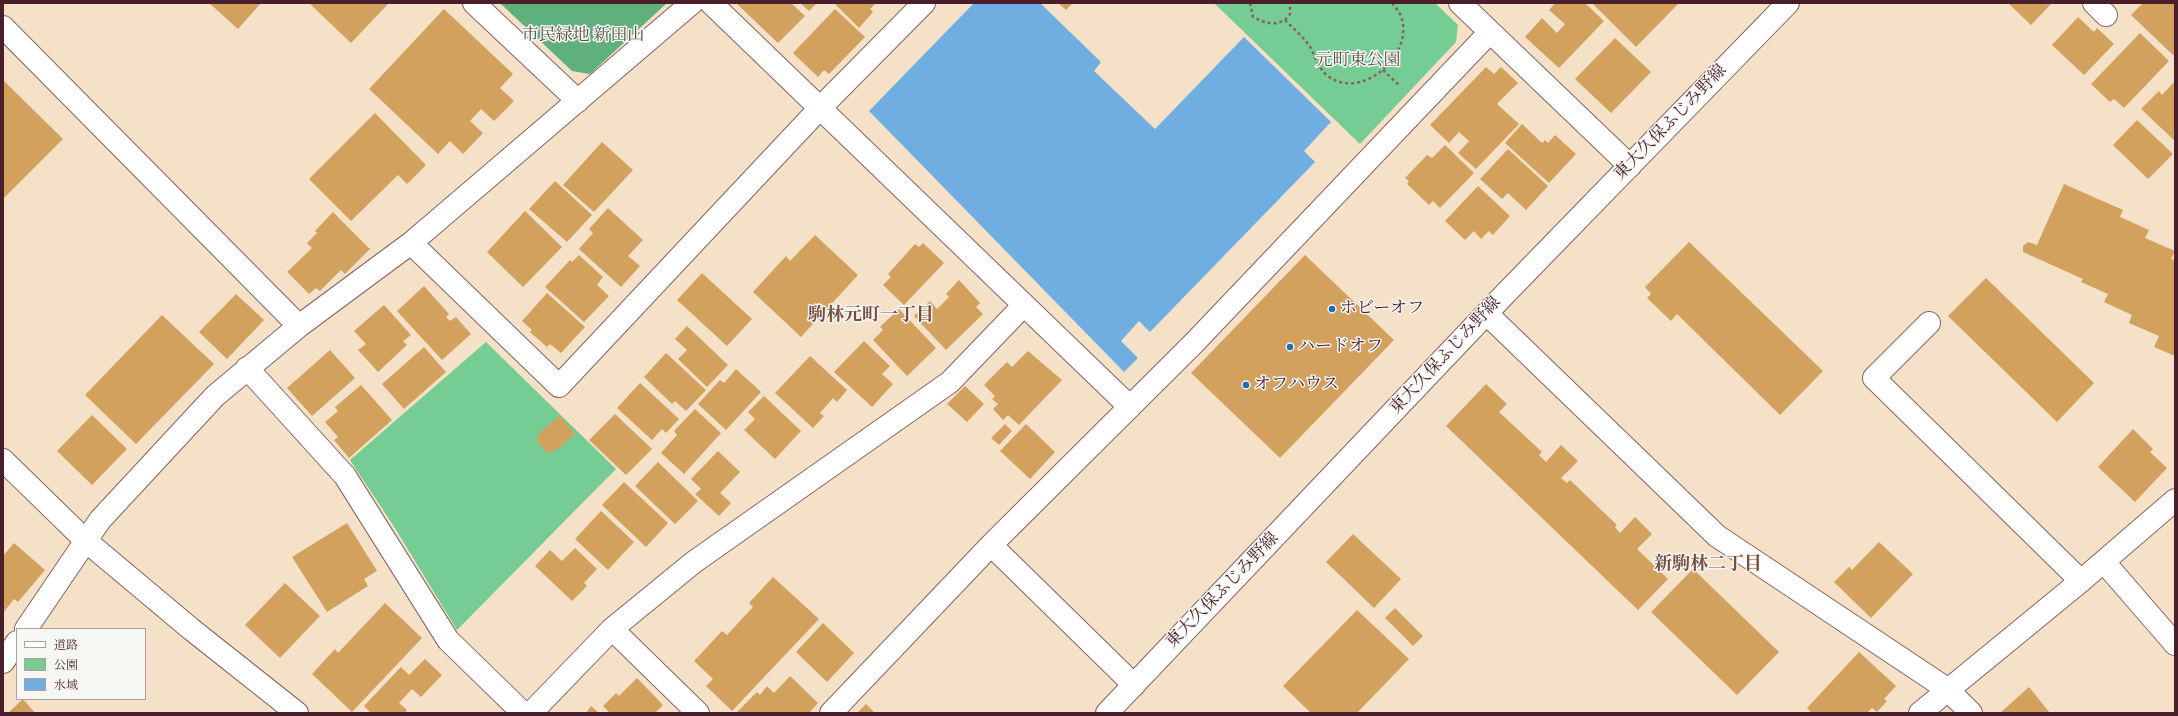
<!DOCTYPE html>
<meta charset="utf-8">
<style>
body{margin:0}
#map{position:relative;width:2178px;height:716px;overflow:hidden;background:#f4e1c8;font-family:"IM FELL Double Pica","Noto Serif JP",serif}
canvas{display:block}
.frame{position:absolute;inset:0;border:4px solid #4a1f2b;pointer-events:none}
.legend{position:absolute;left:16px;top:628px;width:130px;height:72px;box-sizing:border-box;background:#f6f6f2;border:1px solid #b1a0a2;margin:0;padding:5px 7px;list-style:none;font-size:12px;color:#4a1f2b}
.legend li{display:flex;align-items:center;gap:8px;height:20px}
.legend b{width:20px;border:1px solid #b1a0a2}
</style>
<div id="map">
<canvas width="2178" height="716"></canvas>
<div class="frame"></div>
<ul class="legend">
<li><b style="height:5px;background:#fff"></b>道路</li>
<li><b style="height:11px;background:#75cd93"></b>公園</li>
<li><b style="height:11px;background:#70aee2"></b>水域</li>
</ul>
</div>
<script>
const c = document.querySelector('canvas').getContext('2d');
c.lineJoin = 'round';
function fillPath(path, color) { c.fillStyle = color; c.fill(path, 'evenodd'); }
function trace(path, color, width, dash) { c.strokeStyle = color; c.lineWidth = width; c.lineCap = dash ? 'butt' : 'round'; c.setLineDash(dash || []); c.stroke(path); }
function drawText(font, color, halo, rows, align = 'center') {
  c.font = font + ' "IM FELL Double Pica","Noto Serif JP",serif'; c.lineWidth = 3; c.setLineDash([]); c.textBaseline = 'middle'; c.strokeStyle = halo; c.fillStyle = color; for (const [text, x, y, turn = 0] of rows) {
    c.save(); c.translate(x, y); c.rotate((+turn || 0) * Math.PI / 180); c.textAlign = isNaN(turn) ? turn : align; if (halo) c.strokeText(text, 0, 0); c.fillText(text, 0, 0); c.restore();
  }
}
const green = new Path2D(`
 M1214,3h221l23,22 -2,17 -96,102z
 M486,342l130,127 -159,161 -64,-105 -43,-65z`);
const forest = new Path2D(`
 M500,3h167l-77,71 -18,-3z`);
const water = new Path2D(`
 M974,3h66l61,59 -7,9 61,58 89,-92 87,85 -27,29 11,11 -165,170 -11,-11 -18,20 17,17 -14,14 -255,-261z`);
const building = new Path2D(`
 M209,3h52l-23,26z
 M309,3h80l-38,40z
 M736,3h55l14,13 -27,27z
 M800,3h17l-8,8z
 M834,3h42l-6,6 3,3 -14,16z
 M1058,3h15l-7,7z
 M1555,3h30l19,18 -45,47 -34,-31 17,-19 15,15 8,-9 -16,-14z
 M1592,3h87l-43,44z
 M2008,3h44l-21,22z
 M2143,3h32v51l-2,1 -42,-40z
 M444,9l69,65 -13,14 14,13 -20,20 -13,-12 -11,12 13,12 -20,21 -13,-13 -12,13 -69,-65z
 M835,9l30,28 -36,37 -5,-4 -6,7 -25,-24z
 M2078,17l16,15 3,-4 17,16 -30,31 -32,-30z
 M2140,33l29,28 -45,47 -10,-9 -4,3 -19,-18z
 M1615,38l36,34 -40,41 -36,-34z
 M1486,67l8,7 7,-7 17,16 -21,21 22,20 -43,45 -18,-16 11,-12 -10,-9 -10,11 -19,-18z
 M3,80l60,59 -60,60z
 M2175,81v60l-34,-32 18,-18 3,4z
 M375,113l51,52 -19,19 -9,-9 -47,46 -42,-42z
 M2137,120l36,34 -25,25 -35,-34z
 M1522,124l20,19 3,-3 3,3 7,-8 21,19 -27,29 -44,-40z
 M602,142l31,28 -39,42 -31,-27z
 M1445,145l29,28 -34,35 -7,-7 -4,4 -22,-21 2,-3 -4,-3 22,-23 5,3z
 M1508,149l40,37 -22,24 -18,-17 -6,6 -22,-20z
 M555,181l37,34 -25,27 -38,-33z
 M2064,184l59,26 -3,7 29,13 -4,8 30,13 -4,8 4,1v96l-21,-9 5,-11 -30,-13 3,-8 -28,-13 4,-8 -27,-12 2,-3 -60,-27v-6l5,-4 9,3z
 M1478,186l32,30 -17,19 -4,-4 -8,8 -7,-8 -9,9 -20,-19z
 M608,208l35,32 -15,16 12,10 -19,21 -42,-38 14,-16 -4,-4z
 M525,211l37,36 -39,40 -36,-35z
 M333,212l37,37 -25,25 -4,-4 -21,21 -4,-3 -7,6 -22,-22 25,-24 -5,-5 10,-10 -2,-2z
 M815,235l43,40 -57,62 -48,-45 33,-36 4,5z
 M1689,242l134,129 -43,44 -103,-101 -6,7 -24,-23 4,-4 -6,-7z
 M923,243l21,20 -40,42 -21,-20 8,-8 -3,-3 27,-30 4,3z
 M579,255l24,22 -6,8 12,11 -25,26 -39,-35 25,-27 2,2z
 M1305,255l89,85 -114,118 -89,-85z
 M702,273l50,46 -25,27 -50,-46z
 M1986,278l108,105 -37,39 -109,-106z
 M959,280l21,23 -4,4 7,7 -37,36 -32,-34 16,-15 7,8 12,-12 -3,-3z
 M424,286l25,28 -3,3 4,4 6,-4 15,17 -29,26 -45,-49z
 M547,293l38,34 -24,26 -11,-9 -3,3 -17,-15 2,-2 -10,-9z
 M236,294l28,26 -37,39 -28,-27z
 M384,305l27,30 -8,6 4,4 -29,27 -20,-22 8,-6 -12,-13z
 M899,309l37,39 -29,28 -34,-36 10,-10 -3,-3z
 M162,315l52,49 -78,80 -51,-49z
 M687,326l41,39 -21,22 -29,-28 9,-9 -12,-11z
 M864,341l26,25 -8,8 11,10 -21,23 -38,-35z
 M424,347l22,25 -42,37 -22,-25z
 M330,350l25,28 -43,38 -25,-28z
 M1028,351l34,29 -43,45 -11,-10 -5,5 -10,-11 5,-5 -6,-5 3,-3 -11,-11 23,-23 5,5z
 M666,353l40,37 -20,21 -11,-10 -3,3 -28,-27z
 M810,356l37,34 -10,12 -4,-4 -13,15 4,3 -11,12 -38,-35z
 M736,369l25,23 -35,38 -28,-26 22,-24 4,3z
 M640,383l39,36 -13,14 -4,-4 -10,11 -35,-32z
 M1486,384l21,20 -8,8 43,40 -3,3 7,7 15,-17 17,16 -17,17 6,5 3,-3 47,45 -2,2 5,6 15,-16 17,17 -15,15 31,30 -30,31 -192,-184z
 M361,385l31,35 -43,38 -15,-18 4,-3 -13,-15 13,-11 -3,-4z
 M965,386l19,18 -17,18 -20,-18z
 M764,396l37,35 -26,28 -31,-29 11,-11 -7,-7z
 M695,409l26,24 -37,41 -23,-21 16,-18 -3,-4z
 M615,414l37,35 -26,26 -37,-35z
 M92,415l35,34 -35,36 -35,-34z
 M560,416l15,18 -21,18 -2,-2 -4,4 -12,-15 4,-3 -2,-2z
 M1005,424l7,7 -13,14 -8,-7z
 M1026,424l29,28 -25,27 -30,-28z
 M2133,429l20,20 -3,3 17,16 -32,34 -37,-35z
 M718,451l22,21 -20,21 11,10 -12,13 -24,-22 6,-5 -10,-10z
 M658,462l40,39 -23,23 -40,-38z
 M624,482l44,41 -22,24 -44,-42z
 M601,511l33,31 -26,28 -33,-31z
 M347,523l30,48 -13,8 4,7 -41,26 -35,-55z
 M1353,534l48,45 -27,29 -48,-46z
 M1879,542l34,32 -42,44 -37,-36 15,-15 3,3z
 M14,543l31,27 -27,32 -4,-3 -11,14v-57z
 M575,548l22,21 -13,14 3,3 -15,15 -37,-35 15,-16 12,11z
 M1693,569l86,83 -42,43 -86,-83z
 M773,577l46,42 -87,92 -26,-25 7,-7 -19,-18 28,-30 5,4 26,-28 -4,-4z
 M285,583l35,33 -40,42 -35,-33z
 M385,603l37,35 -70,74 -40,-38 23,-25 3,4z
 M1395,608l28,28 -10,10 -28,-28z
 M1357,610l52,49 -52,54h-46l-28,-27z
 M823,623l31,30 -27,29 -31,-30z
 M1859,652l37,34 -12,13 3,2 -10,11 -5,-4 -5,5h-55l-5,-5z
 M425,659l17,16 -21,22 -9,-8 -13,14 8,7 -2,3h-34l-7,-7 37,-39 8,8z
 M790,676l28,27 -9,10h-73l21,-21 3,3 7,-9 7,7z
 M637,678l26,27 -8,8h-45l-7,-7 13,-13 3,3z
 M2029,687l21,26h-50z
 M23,699l12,14h-27z
 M866,704l9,9h-18z
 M591,706l8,7h-13z`);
const path = new Path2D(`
 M1250,3l3,14c12,6 20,9 32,3 8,8 17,16 24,25 6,10 9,24 19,31 35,26 87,-23 73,-60 -2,-5 -6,-9 -9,-13
 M1285,20l5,-6v-11
 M1383,70l16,15`);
const lane = new Path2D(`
 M2094,3l12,12
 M1929,323l-55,55 207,203
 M2104,562l71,82`);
const street = new Path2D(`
 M474,3l104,98
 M711,3l419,404
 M1460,3l170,163
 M3,27l296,299
 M411,243l148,143 262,-279 103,-104
 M1487,314l230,222 230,153 24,24
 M247,368l98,108 103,164 75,73
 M991,545l143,140
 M26,629l74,-109 115,-124 84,-70 112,-83 281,-240
 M612,629l86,84
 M3,662l14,-20
 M531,713l81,-84 82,-67 256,-180 74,-77
 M831,713l160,-168 203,-202 296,-311
 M1920,713l161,-132 94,-81`);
const secondary = new Path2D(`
 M3,460l83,81 105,88 106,84
 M1107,713l398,-419 283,-291`);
const markers = [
 [1332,309,4,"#1f6fb2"],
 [1290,347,4,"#1f6fb2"],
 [1246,385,4,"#1f6fb2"]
];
const parkNames = [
 ["市民緑地 新田山",583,36],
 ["元町東公園",1358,61]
];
const streetNames = [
 ["東大久保ふじみ野線",1671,123,-46],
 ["東大久保ふじみ野線",1446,356,-47],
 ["東大久保ふじみ野線",1223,591,-46]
];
const poiNames = [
 ["ホビーオフ",1340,309],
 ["ハードオフ",1298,347],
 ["オフハウス",1254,385]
];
const neighbourhoodNames = [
 ["駒林元町一丁目",871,316],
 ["新駒林二丁目",1708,565]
];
fillPath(green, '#75cd93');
fillPath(forest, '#60b07d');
fillPath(water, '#70aee2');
fillPath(building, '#d3a15e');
trace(lane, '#866362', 24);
trace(street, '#866362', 24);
trace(secondary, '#866362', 24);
trace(path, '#866362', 2.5, [3, 3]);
trace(lane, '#fff', 22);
trace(street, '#fff', 22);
trace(secondary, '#fff', 22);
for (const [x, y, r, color] of markers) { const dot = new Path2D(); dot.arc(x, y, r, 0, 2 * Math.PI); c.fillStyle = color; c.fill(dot); trace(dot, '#f6f6f2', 1.5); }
drawText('17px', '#57534a', '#f6f6f2', parkNames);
drawText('17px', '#4a1f2b', '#f6f6f2', streetNames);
drawText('17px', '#4a1f2b', '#f6f6f2', poiNames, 'left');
drawText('bold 18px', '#7a4c3d', '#f6f6f2', neighbourhoodNames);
</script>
